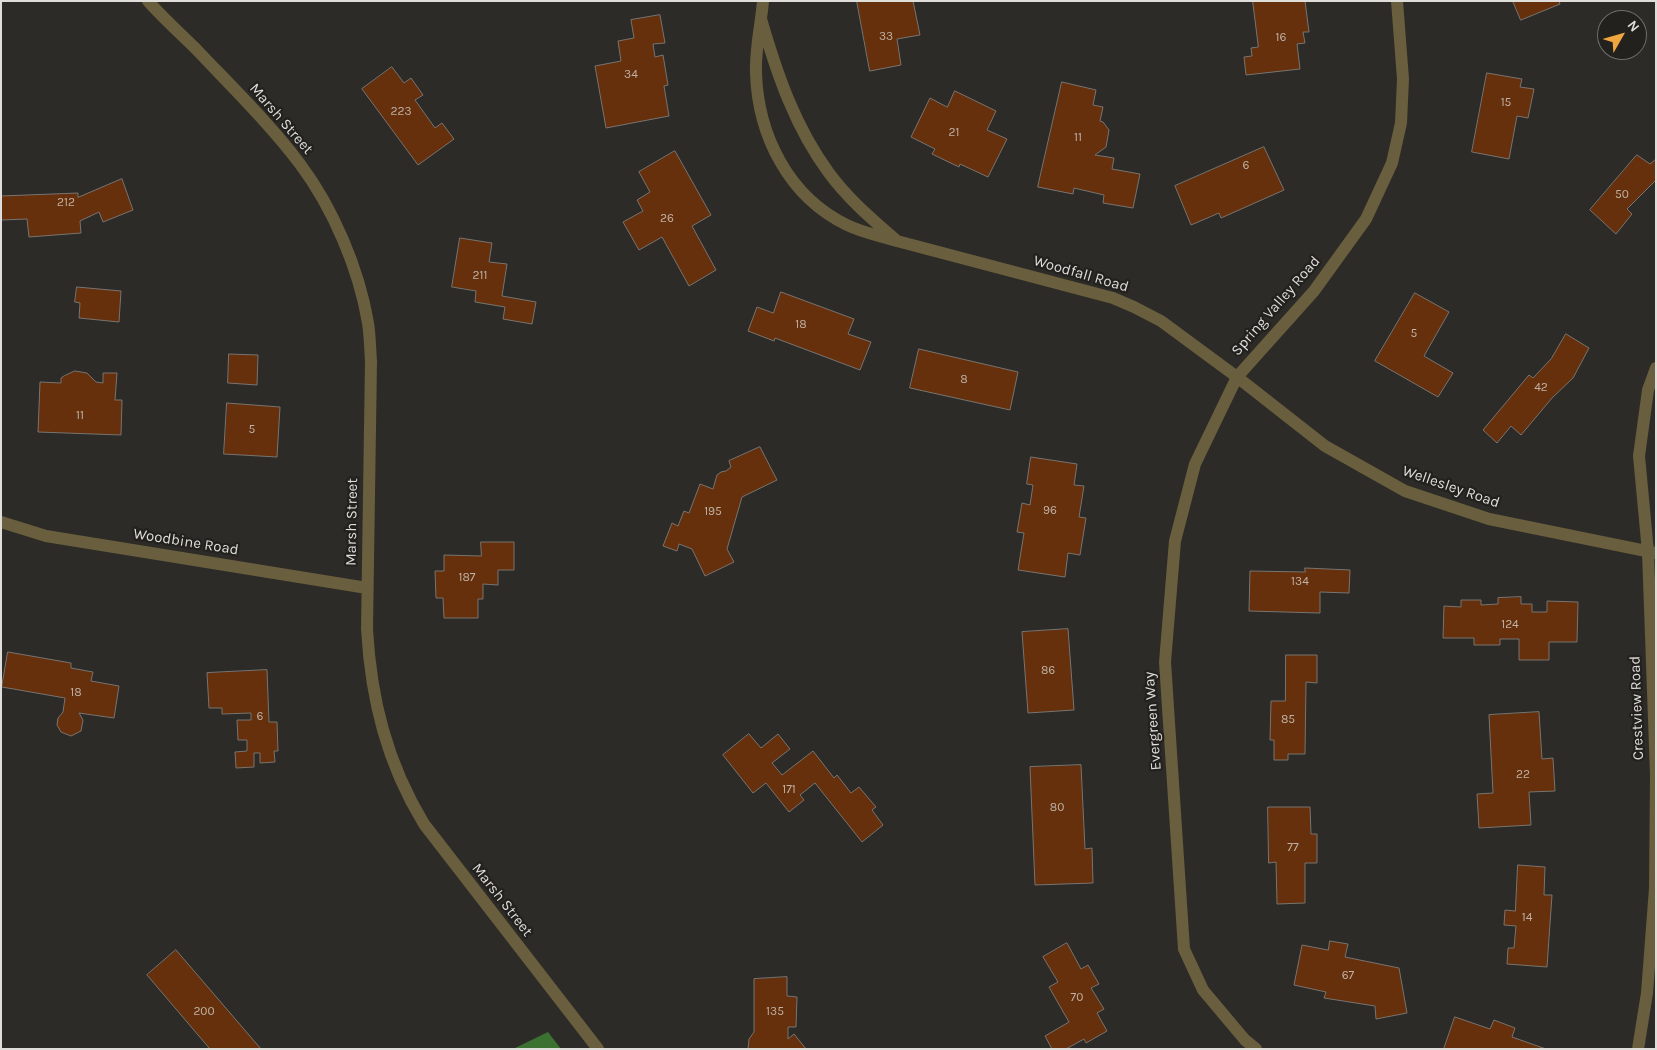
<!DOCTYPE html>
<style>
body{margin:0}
#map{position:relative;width:1657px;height:1050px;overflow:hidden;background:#2d2b27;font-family:Karla,sans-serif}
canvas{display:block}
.frame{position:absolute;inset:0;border:2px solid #dfdedb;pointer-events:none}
.north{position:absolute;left:1597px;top:10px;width:50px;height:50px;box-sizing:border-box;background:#23211e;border:1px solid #6e6d6a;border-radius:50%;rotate:52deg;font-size:14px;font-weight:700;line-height:20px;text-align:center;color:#dfdedb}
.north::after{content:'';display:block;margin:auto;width:18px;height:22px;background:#f0a63f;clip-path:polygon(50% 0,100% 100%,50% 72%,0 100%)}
</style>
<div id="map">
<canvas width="1657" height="1050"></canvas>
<div class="frame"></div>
<div class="north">N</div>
</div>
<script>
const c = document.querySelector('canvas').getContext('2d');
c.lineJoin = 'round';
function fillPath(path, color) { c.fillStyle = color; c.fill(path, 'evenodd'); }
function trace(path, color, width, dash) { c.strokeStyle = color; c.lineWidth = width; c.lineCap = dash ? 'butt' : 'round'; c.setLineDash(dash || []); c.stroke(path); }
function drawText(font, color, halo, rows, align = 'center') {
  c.font = font + ' Karla,sans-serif'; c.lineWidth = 4.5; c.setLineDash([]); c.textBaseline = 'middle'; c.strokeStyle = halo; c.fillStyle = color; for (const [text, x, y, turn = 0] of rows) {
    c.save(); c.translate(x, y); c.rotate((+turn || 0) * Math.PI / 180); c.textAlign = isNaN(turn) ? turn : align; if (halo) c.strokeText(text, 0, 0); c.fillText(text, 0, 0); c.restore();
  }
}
const forest = new Path2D(`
 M548,1032l13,17h-48z`);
const building = new Path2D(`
 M857,1h56l7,34 -23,4 4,26 -31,6z
 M1253,1h52l4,31h-6l2,11 -8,1 3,25 -54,6 -2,-18 8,-1 -1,-8 7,-1z
 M1513,1h46l1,3 -39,16z
 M660,15l5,28 -12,1 2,13 8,-2 5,30 -4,1 5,30 -63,12 -11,-62 26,-5 -3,-20 16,-3 -3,-18z
 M392,67l12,16 7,-5 12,17 -8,5 20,28 7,-5 12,16 -36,26 -56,-76z
 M1487,73l35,6 -2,8 14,2 -6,29 -11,-2 -8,43 -37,-7z
 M1062,82l34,8 -3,15 10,2 -3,14 3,1 6,8 -3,17 -11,8 19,3 -2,11 28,5 -7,34 -30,-5 1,-8 -30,-7 -1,6 -35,-7z
 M955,91l41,20 -9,19 20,9 -19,38 -28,-13 -1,3 -27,-13 3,-5 -24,-12 19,-39 17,9z
 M1264,147l20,43 -63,28 -2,-5 -28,12 -16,-39z
 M675,151l36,64 -19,11 24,44 -27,16 -27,-49 -23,13 -16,-28 20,-11 -6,-11 13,-8 -11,-20z
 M1637,155l13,9 6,-5v21l-29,29 5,5 -16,20 -26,-24z
 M122,179l11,31 -30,12 -4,-10 -19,9 1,12 -52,4 -2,-18 -26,1v-24l77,-3v4z
 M460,238l32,5 -3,19 18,2 -5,32 34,6 -4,22 -29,-5 2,-12 -30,-5 1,-11 -24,-4z
 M77,287l44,4 -2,31 -40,-4 1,-15 -5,-1z
 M781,292l73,27 -6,15 23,8 -11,28 -85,-32 -1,3 -26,-10 9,-24 16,6z
 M1415,293l34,19 -25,44 29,17 -15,24 -63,-36z
 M1566,334l23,14 -16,30 -21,20 -31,37 -10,-9 -14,17 -14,-13 46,-55 4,3 18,-19z
 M919,349l99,23 -8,38 -100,-22z
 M229,354l29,1 -1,30 -29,-2z
 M75,371l12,2 9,9 7,1v-10h14l-2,27h7l-1,35 -83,-3 2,-50 21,1v-5l3,-2z
 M227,403l53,4 -3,50 -53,-3z
 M760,447l17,33 -35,17 -15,52 7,13 -29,14 -13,-27 -13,-5 -2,7 -14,-5 9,-23 6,3 6,-15 5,2 11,-29 13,5 4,-14 4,-3 5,-1 5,-4 -2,-6z
 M1031,457l46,7 -3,21 10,1 -5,31 7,1 -6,37 -12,-2 -3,24 -47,-7 6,-37 -7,-1 5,-29 8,2 3,-20 -6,-1z
 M481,542h33v28h-16v15l-15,-1v15h-5v19h-34l-1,-20h-7l-1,-27h9v-16l37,1z
 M1305,568l45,2 -1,23 -29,-1v21l-71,-2 1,-40 55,1z
 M1521,597v7h11v8h15v-11l31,1 -1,40h-28v18h-30v-21h-19v6h-26v-7h-31l1,-32 17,1v-7h20v5l17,-1v-6z
 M1068,629l6,81 -46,3 -6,-81z
 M8,652l63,11v5l22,4 -2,9 28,5 -5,32 -35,-5 4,7 -2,11 -10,5 -10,-4 -4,-7 1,-7 5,-6 2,-14 -63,-11z
 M1286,655h31v28l-11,-1 -1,72h-17v6h-14v-20h-4l1,-39h14z
 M267,670l2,52h8l1,29h-4l1,11 -15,1v-10h-6v14l-18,1 -1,-16 12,-1v-11h-9l-1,-20h14v-7l-29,1v-6h-13l-2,-35z
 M1539,712l3,47 11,-1 2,33 -26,1 2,33 -52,3 -2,-34 16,-1 -4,-78z
 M749,734l12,14 17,-14 12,15 -18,14 10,12 31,-24 21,27 3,-3 14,18 8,-6 17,20 -4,3 11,15 -21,17 -47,-59 -15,12 4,5 -15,12 -23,-29 -13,10 -30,-38z
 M1081,765l4,84 7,-1 1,35 -58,2 -5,-118z
 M1268,807h42l1,27h6v29h-12v40l-28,1 -1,-42 -7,1z
 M1518,865l27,2 -1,28h8l-5,72 -40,-3 1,-16h6l2,-22 -12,-1 1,-15 10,1z
 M1330,941l18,3 -3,13 54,11 8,45 -31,6 -1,-13 -51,-8 2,-6 -32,-7 8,-40 26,5z
 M1067,943l14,26 7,-4 11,19 -8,4 13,21 -7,4 10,18 -21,12 -2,-4 -18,10h-14l-7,-13 24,-14 -20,-35 9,-5 -15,-25z
 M176,950l85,99h-51l-63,-74z
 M787,977v19l10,1 -1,30h-8v12l6,-5 12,15h-58l1,-10 5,-7v-53z
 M1455,1017l35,12 4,-9 21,8 -3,9 34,12h-102z`);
const minor = new Path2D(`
 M148,1c15,17 32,32 48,48 35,37 74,75 104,115 33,44 59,105 68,159 2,12 2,25 3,38l-4,268c4,71 20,134 57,195l174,225
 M761,19c16,55 34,108 68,154 19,26 44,47 68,68 -16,-5 -34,-8 -50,-16 -58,-28 -89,-89 -91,-152 -1,-24 5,-48 7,-72
 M897,241l216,57 21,9 27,14 76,56 88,69 80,45 84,28 167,34
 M1,522l45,14 321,52
 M1256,1049l-11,-9 -42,-50 -19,-41 -19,-287 10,-121 20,-77 42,-87 77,-86 52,-72 26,-56 9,-40 2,-44 -6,-78
 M1638,1049l9,-56 8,-105 1,-113 -8,-223 -9,-96 9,-66 8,-22`);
const numberNames = [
 ["33",886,37],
 ["16",1281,38],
 ["34",631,75],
 ["15",1506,103],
 ["223",401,112],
 ["21",954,133],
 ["11",1078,138],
 ["6",1246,166],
 ["50",1622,195],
 ["212",66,203],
 ["26",667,219],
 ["211",480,276],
 ["18",801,325],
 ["5",1414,334],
 ["8",964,380],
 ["42",1541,388],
 ["11",80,416],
 ["5",252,430],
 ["96",1050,511],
 ["195",713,512],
 ["187",467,578],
 ["134",1300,582],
 ["124",1510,625],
 ["86",1048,671],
 ["18",76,693],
 ["6",260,717],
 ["85",1288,720],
 ["22",1523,775],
 ["171",789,790],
 ["80",1057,808],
 ["77",1293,848],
 ["14",1527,918],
 ["67",1348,976],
 ["70",1077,998],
 ["200",204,1012],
 ["135",775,1012]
];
const streetNames = [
 ["Marsh Street",281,119,49],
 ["Woodfall Road",1081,274,16],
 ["Spring Valley Road",1276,306,-49],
 ["Wellesley Road",1451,487,19],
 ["Marsh Street",352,522,-89],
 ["Woodbine Road",186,542,9],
 ["Crestview Road",1637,708,-92],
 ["Evergreen Way",1153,721,-94],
 ["Marsh Street",502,900,52]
];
fillPath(forest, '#3b7131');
fillPath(building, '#65300b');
trace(building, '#787471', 1);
trace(minor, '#695e3d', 12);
drawText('12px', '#c0b2a7', null, numberNames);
drawText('15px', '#dfdedb', '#23211e', streetNames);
</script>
